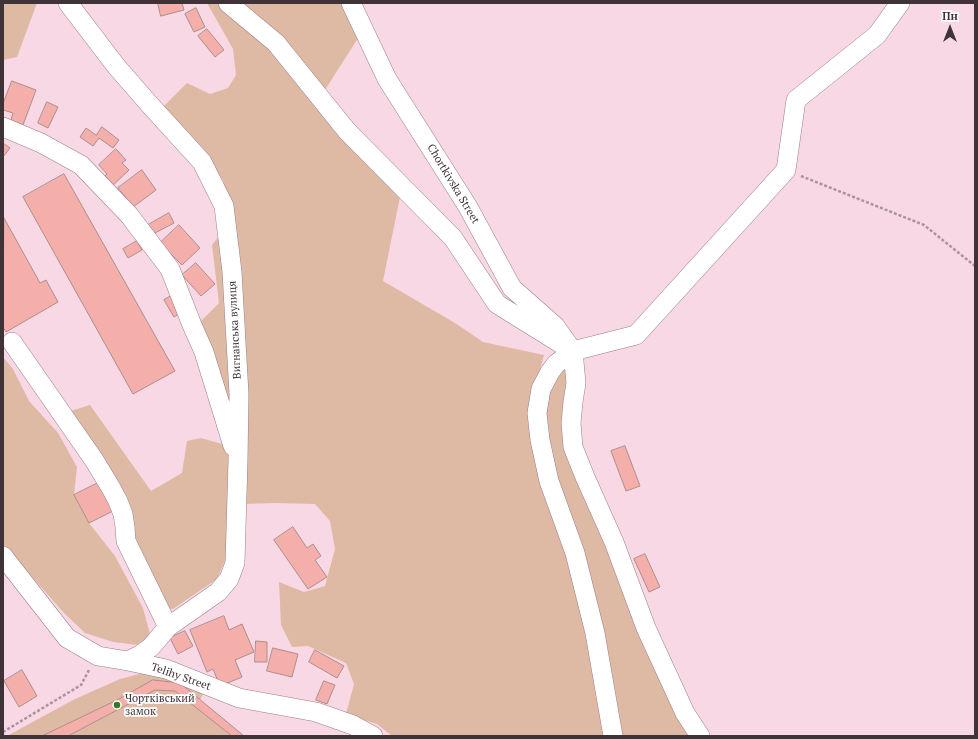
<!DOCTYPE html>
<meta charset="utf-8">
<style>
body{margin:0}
#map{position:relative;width:978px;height:739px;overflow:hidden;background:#f8d8e4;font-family:"PT Serif",serif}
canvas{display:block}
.frame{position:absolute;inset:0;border:4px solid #403338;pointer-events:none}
.north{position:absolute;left:930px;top:8px;width:40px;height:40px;-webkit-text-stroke:3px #fff;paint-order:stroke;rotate:0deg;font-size:11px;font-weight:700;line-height:16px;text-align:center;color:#403338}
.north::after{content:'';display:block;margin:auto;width:14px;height:18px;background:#403338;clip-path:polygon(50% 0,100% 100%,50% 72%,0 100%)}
</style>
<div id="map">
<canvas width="978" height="739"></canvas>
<div class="frame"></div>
<div class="north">Пн</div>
</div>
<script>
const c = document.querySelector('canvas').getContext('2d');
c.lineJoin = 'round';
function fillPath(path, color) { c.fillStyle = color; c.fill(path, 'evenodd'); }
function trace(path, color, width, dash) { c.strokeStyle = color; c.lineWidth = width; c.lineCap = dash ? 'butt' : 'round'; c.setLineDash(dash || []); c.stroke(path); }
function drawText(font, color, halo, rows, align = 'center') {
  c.font = font + ' "PT Serif",serif'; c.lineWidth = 3.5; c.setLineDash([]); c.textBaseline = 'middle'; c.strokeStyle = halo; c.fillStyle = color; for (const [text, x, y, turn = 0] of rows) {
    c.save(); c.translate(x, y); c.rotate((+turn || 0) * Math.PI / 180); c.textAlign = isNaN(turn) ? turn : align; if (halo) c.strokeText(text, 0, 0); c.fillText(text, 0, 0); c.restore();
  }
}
const green = new Path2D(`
 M3,3h34l-20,54 -14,3z
 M207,3h14l41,34 138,160 -17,84 72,42 28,19 61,13 -14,52 46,168 29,161h-213l-15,-12 -31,-10 8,-30 -8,-21 -38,-17 -16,1 -11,-22 -2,-43 25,10 21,-6 10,-37 -5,-28 -15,-17 -40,-1 -34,1 2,-46 -46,-133 22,-22 -7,-58 17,-22 -1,-21 -5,-22 -27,-36 -32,-38 23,-23 23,11 18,-6 8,-13 -3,-26z
 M234,3h113l15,29 -39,61z
 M3,357l10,12 16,32 29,32 19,34 -3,28 15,28 26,33 28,52 8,30 -13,7 -25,-3 -28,-9 -21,-20 -61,-69z
 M564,365h3l3,77 124,294h-74l-63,-248 -12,-79 2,-17z
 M90,405l61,86 31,-18 5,-32 14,-3 28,8 1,103 -13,30 -44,30 -11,-1 -95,-196z
 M147,672l42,11 14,11 -3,6 -47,-20 -36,20 -75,36h-35l66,-36 47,-21z
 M155,690l20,1 57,45h-164z`);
const building = new Path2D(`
 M158,3h24l2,7 -23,6z
 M196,8l9,19 -11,5 -9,-18z
 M207,29l17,21 -9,7 -17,-21z
 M12,81l24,9 -13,35 -12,-5 2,-7 -10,-3v-6z
 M47,102l11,5 -10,21 -10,-5z
 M102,127l17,13 -6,8 -14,-10 -6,8 -13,-9 6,-9 10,7z
 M3,143l7,5 -7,9z
 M116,149l10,11 -4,3 7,7 -18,17 -8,-9 4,-4 -8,-9z
 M142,170l14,20 -23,17 -15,-19z
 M64,174l111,197 -42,23 -110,-197z
 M169,213l5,10 -21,11 -5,-9z
 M4,218l36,65 6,-3 12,22 -52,30 -3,-5z
 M179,225l21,23 -18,17 -22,-22z
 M137,241l5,9 -14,8 -5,-9z
 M196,263l19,21 -14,12 -19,-21z
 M173,295l9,17 -8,5 -10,-17z
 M625,446l15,40 -14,5 -15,-40z
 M98,483l15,28 -24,12 -15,-28z
 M293,527l14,21 6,-4 8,12 -6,4 12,17 -19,12 -34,-49z
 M645,554l15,33 -11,5 -15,-33z
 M224,616l5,14 13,-6 12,28 -19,8 7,17 -22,9 -7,-17 -6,3 -17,-42z
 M185,631l8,15 -15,8 -8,-16z
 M256,641l11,1v20h-12z
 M273,648l25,6 -6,23 -25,-6z
 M315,650l29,16 -7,12 -28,-16z
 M22,670l15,26 -18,11 -15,-26z
 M153,680l27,3 64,53h-12l-57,-45 -20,-1 -87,46h-26l75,-36z
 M324,681l11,4 -8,19 -11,-4z`);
const path = new Path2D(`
 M801,176l123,49 51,41
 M3,732l78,-47 8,-15`);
const minor = new Path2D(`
 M68,3l48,63 34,39 52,57 22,44 8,66 7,122 -1,67 -3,102 -6,16 -11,13 -50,35 -17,20 -11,8 -12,6
 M228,3l48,40 71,88 106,107 44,66 66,41
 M351,3l36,76 81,128 44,81 43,38 18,25 3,32 -3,19 -2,21 2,24 12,30 29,65 32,86 39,85 15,23
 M3,127l38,16 40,22 48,50 41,54 22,56 12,27 29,94
 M12,342l82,118 17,28 7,13 5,13 2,13 1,14 42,86
 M3,556l64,82 31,18 30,5 38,8 73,29 77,14 37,13 20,11
 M613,736l-18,-103 -20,-80 -26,-72 -9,-41 -3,-27 4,-24 9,-17 6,-8 17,-13 63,-16 150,-165 10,-70 81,-65 23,-32`);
const markers = [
 [117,705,4,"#337b21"]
];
const streetNames = [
 ["Chortkivska Street",453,184,59],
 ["Вигнанська вулиця",235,330,-93],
 ["Telihy Street",181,677,19]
];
const poiNames = [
 ["Чортківський",125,699],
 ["замок",125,712]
];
fillPath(green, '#debaa5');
fillPath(building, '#f4afab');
trace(building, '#ad8d8b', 1);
trace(minor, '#9b7e89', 20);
trace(path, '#ab939c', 2.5, [3, 2]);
trace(minor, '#fff', 19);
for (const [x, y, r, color] of markers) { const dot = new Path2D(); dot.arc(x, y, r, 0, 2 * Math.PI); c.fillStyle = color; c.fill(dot); trace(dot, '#fff', 1.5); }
drawText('11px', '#403338', '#fff', streetNames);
drawText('11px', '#403338', '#fff', poiNames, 'left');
</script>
